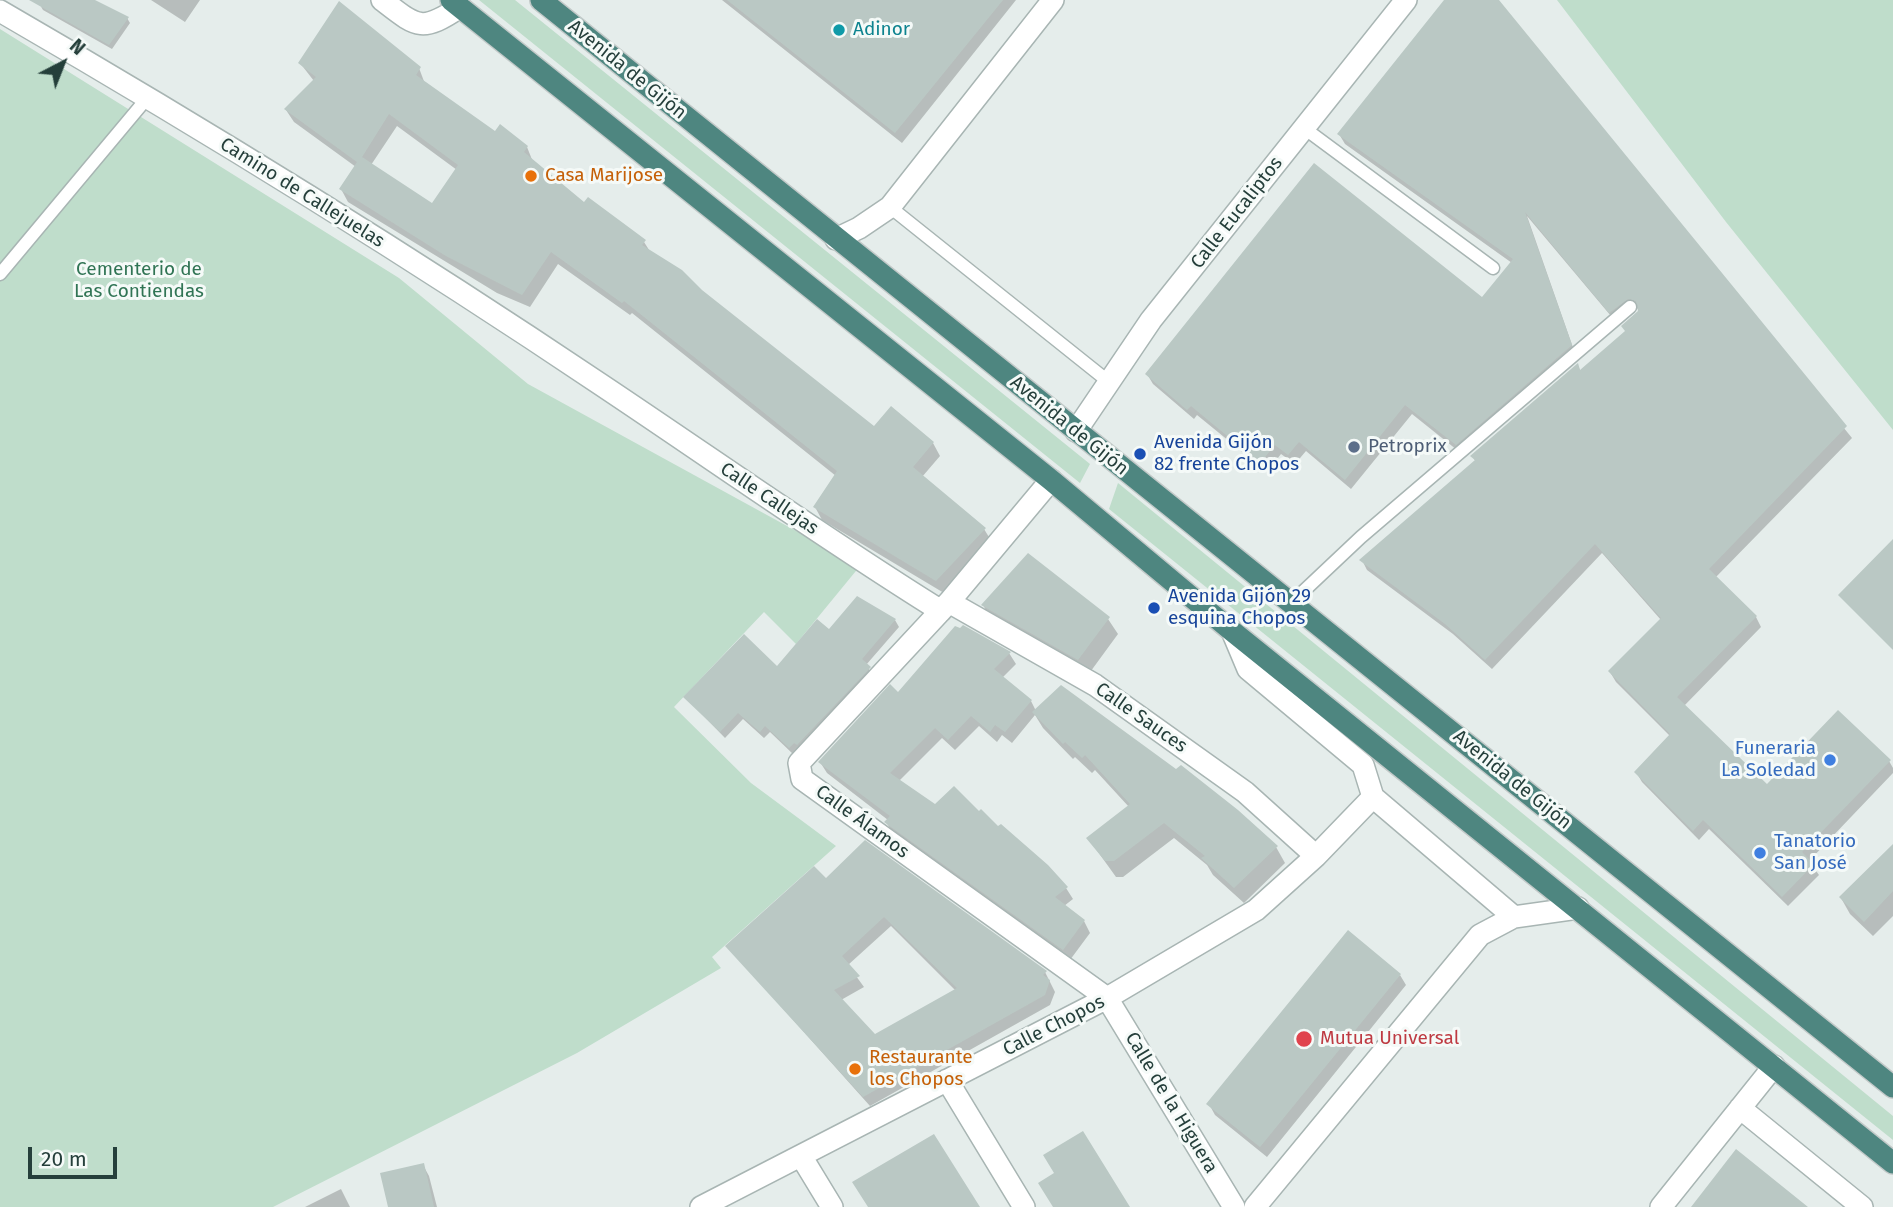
<!DOCTYPE html>
<meta charset="utf-8">
<style>
body{margin:0}
#map{position:relative;width:1893px;height:1207px;overflow:hidden;background:#e5edeb;font-family:"Fira Sans",sans-serif}
canvas{display:block}
.north{position:absolute;left:28px;top:28px;width:70px;height:70px;-webkit-text-stroke:5px #f5faf8;paint-order:stroke;rotate:42deg;font-size:19px;font-weight:700;line-height:28px;text-align:center;color:#253f3b}
.north::after{content:'';display:block;margin:auto;width:24px;height:32px;background:#253f3b;clip-path:polygon(50% 0,100% 100%,50% 72%,0 100%)}
.scale{position:absolute;left:28px;top:1147px;width:89px;height:32px;box-sizing:border-box;border:4px solid #253f3b;border-top:0;padding-left:9px;font-size:21px;line-height:24px;white-space:nowrap;color:#253f3b;-webkit-text-stroke:5px #f5faf8;paint-order:stroke}
</style>
<div id="map">
<canvas width="1893" height="1207"></canvas>
<div class="north">N</div>
<div class="scale">20 m</div>
</div>
<script>
const c = document.querySelector('canvas').getContext('2d');
c.lineJoin = 'round';
function fillPath(path, color) { c.fillStyle = color; c.fill(path, 'evenodd'); }
function trace(path, color, width, dash) { c.strokeStyle = color; c.lineWidth = width; c.lineCap = dash ? 'butt' : 'round'; c.setLineDash(dash || []); c.stroke(path); }
function drawText(font, color, halo, rows, align = 'center') {
  c.font = font + ' "Fira Sans",sans-serif'; c.lineWidth = 6; c.setLineDash([]); c.textBaseline = 'middle'; c.strokeStyle = halo; c.fillStyle = color; for (const [text, x, y, turn = 0] of rows) {
    c.save(); c.translate(x, y); c.rotate((+turn || 0) * Math.PI / 180); c.textAlign = isNaN(turn) ? turn : align; if (halo) c.strokeText(text, 0, 0); c.fillText(text, 0, 0); c.restore();
  }
}
const green = new Path2D(`
 M479,0h36l575,464 -10,19z
 M1557,0h336v430l-167,-208z
 M0,29l399,249 129,106 332,182 -64,78 -32,-32 -90,95 77,76 85,63 -124,111 9,11 -144,85 -304,154h-273z
 M1118,483l775,633v24l-784,-631z`);
const shadow = new Path2D(`
 M44,0h47l36,18 3,5 -18,26 -69,-39 -3,-5z
 M151,0h49l-15,22z
 M722,0h294l-114,143z
 M1446,0h51l355,438 -137,140 41,39 5,10 -77,79 83,80 122,-25 4,7v5l-84,88 10,14 -31,31 -79,-77 -10,11 -57,-58 -6,-10 34,-36 -54,-54 -6,-10 51,-52 -59,-67 -110,116 -39,-35 -86,-64 -5,-10 114,-98 -4,-6 106,-90 3,6 45,-40 15,-22 -5,-2 -20,14 -89,-106 49,140 -114,98 -50,-40 -61,75 -45,-38 -11,13 -14,-10 -14,18 -70,-57 -3,4 -41,-35 -6,-10 335,-74 30,-37 -167,-119 -6,-10z
 M300,63l119,5 6,16 70,50 32,13 6,15 52,42 59,38 7,11 223,176 59,14 7,13 -18,21 62,52 8,13 -48,51 -122,-73 -7,-13 21,-31 -204,-163 -2,2 -72,-51 -28,43 -33,-14 -149,-91 -7,-13 15,-22 -62,-45 -8,-12 28,-29zM397,126l60,44 -25,35 -61,-40z
 M983,605l125,14 10,15 -30,41 -96,-54z
 M895,620l4,7 -33,38 7,10 -79,80 -24,-23 -6,6 -21,-19 -18,19 -40,-41 92,-28 52,-37z
 M1009,653l7,11 -14,14 29,23 5,10 240,136 9,16 -41,40 -31,-28 -6,-10 -33,-27 -51,39h-7l-28,-39 41,-31 -34,-37 -3,3 -17,-16 -2,2 -30,-31 -8,-13 -23,28 -10,-8 -5,7 -18,-16 -24,24 -13,-12 -43,43 36,26 63,22 68,59 7,11 -9,7 20,15 6,12 -20,27 -177,-127 -7,-11 2,-2 -61,-47 -7,-11 79,-68z
 M1893,847v69l-20,20 -23,-22 -9,-16z
 M826,881l219,91 10,20 -5,13 -180,101 -143,-160zM891,926l65,65 -81,45 -34,-36 23,-13 -16,-22z
 M1400,975l6,10 -139,172 -52,-42 -6,-11z
 M423,1165l6,11 8,31h-47z
 M341,1189l9,18h-45z`);
const building = new Path2D(`
 M29,0h66l34,17 -20,28z
 M727,0h276l-108,133z
 M1444,0h55l348,426 -138,143 48,47 -80,81 90,87 71,-74 53,50 -89,92 12,12 -32,33 -79,-77 -10,11 -59,-59 36,-38 -62,-63 53,-53 -66,-74 -110,116 -40,-36 -86,-64 116,-100 -5,-4 108,-93 2,7 45,-39 -4,-5 17,-15 -2,-10 -8,-2 -19,14 -84,-101 47,133 -116,100 -51,-40 -60,75 -46,-38 -11,13 -13,-10 -15,18 -69,-57 -4,4 -42,-36 169,-211 168,134 31,-38 -176,-125z
 M339,1l82,66 -5,8 79,56 5,-7 28,22 -4,6 60,50 4,-5 58,43 -4,5 40,25 20,20 172,136 17,-20 43,36 -21,25 73,61 -50,53 -123,-74 24,-36 -213,-170 -2,2 -71,-51 -29,43 -76,-39 -107,-67 18,-27 -73,-53 32,-32 -18,-14zM389,114l69,51 -26,38 -70,-46z
 M1893,539v111l-55,-55z
 M1028,553l82,64 -32,43 -97,-55z
 M857,596l39,23 -34,40 9,8 -74,78 -3,-2 -5,5 -24,-22 -5,6 -22,-19 -18,19 -37,-35 61,-63 33,32 40,-47 12,10z
 M963,625l48,27 -17,17 38,31 -27,32 -10,-7 -5,7 -19,-16 -23,24 -13,-12 -45,45 45,31 19,-18 25,25 2,-2 17,17 3,-2 47,41 20,22 -13,10 30,23 -22,30 -179,-128 6,-6 -72,-54 72,-78 8,8 57,-66 5,2z
 M1061,685l115,84 5,-4 57,45 40,36 -44,42 -33,-30 4,-2 -41,-33 -50,38h-9l-19,-23 44,-34 -45,-49 -3,3 -17,-16 -2,2 -31,-32z
 M865,840l182,131 -4,4 7,5 -5,15 -182,102 -138,-151 89,-80 12,12zM884,917l73,71 -82,46 -41,-44 26,-14 -18,-20z
 M1893,844v47l-29,31 -25,-25z
 M1348,930l53,44 -141,173 -54,-43z
 M1083,1131l47,76h-77l-15,-24 16,-10 -11,-18z
 M934,1134l46,73h-112l-16,-25z
 M1736,1149l72,58h-117z
 M424,1163l10,44h-46l-8,-34z`);
const service = new Path2D(`
 M1304,128l189,140
 M890,207l219,175
 M0,274l148,-177
 M1291,603l70,-66 269,-230`);
const minor = new Path2D(`
 M382,0c35,27 39,33 78,7
 M0,11c204,118 405,242 600,373 114,76 225,155 341,227
 M836,239l23,-11 31,-21 163,-207
 M1076,431l75,-111 255,-320
 M1051,480l-102,122 -150,161 3,16 305,219 127,209
 M949,602l146,83 150,107 71,64
 M1232,631l16,38 115,96 10,32 141,120
 M947,1080l77,127
 M1740,1108l122,99
 M801,1156l31,51
 M701,1207l406,-209 149,-88 60,-54 57,-59
 M1255,1207l225,-272 34,-18 64,-9
 M1661,1207l113,-141`);
const trunk = new Path2D(`
 M451,0l600,480 181,151 661,532
 M541,0l1352,1087`);
const markers = [
 [839,30,7,"#0f9aa8"],
 [531,176,7,"#e8710a"],
 [1354,447,7,"#5c6f8a"],
 [1140,454,7,"#1a4fb4"],
 [1154,608,7,"#1a4fb4"],
 [1830,760,7,"#3f7fe0"],
 [1760,853,7,"#3f7fe0"],
 [1304,1039,9,"#e0444e"],
 [855,1069,7,"#e8710a"]
];
const cultureNames = [
 ["Adinor",853,30]
];
const streetNames = [
 ["Avenida de Gijón",627,70,39],
 ["Camino de Callejuelas",302,193,32],
 ["Calle Eucaliptos",1237,213,-52],
 ["Avenida de Gijón",1069,426,39],
 ["Calle Callejas",769,499,34],
 ["Calle Sauces",1141,718,35],
 ["Avenida de Gijón",1512,780,39],
 ["Calle Álamos",862,822,36],
 ["Calle Chopos",1054,1026,-27],
 ["Calle de la Higuera",1171,1103,59]
];
const foodNames = [
 ["Casa Marijose",545,176],
 ["Restaurante",869,1058],
 ["los Chopos",869,1080]
];
const parkNames = [
 ["Cementerio de",139,270],
 ["Las Contiendas",139,292]
];
const transitNames = [
 ["Avenida Gijón",1154,443],
 ["82 frente Chopos",1154,465],
 ["Avenida Gijón 29",1168,597],
 ["esquina Chopos",1168,619]
];
const serviceNames = [
 ["Petroprix",1368,447]
];
const shopNames = [
 ["Funeraria",1816,749],
 ["La Soledad",1816,771],
 ["Tanatorio",1774,842,"left"],
 ["San José",1774,864,"left"]
];
const healthNames = [
 ["Mutua Universal",1320,1039]
];
fillPath(green, '#bfddcb');
fillPath(shadow, '#0003');
fillPath(building, '#bac8c4');
trace(service, '#a8b5b3', 15);
trace(minor, '#a8b5b3', 24);
trace(trunk, '#c2c9c8', 24);
trace(service, '#fff', 12);
trace(minor, '#fff', 21);
trace(trunk, '#4e8680', 21);
for (const [x, y, r, color] of markers) { const dot = new Path2D(); dot.arc(x, y, r, 0, 2 * Math.PI); c.fillStyle = color; c.fill(dot); trace(dot, '#f5faf8', 2.5); }
drawText('19px', '#0d838f', '#f5faf8', cultureNames, 'left');
drawText('19px', '#253f3b', '#f5faf8', streetNames);
drawText('19px', '#c56008', '#f5faf8', foodNames, 'left');
drawText('19px', '#307454', '#f5faf8', parkNames);
drawText('19px', '#164399', '#f5faf8', transitNames, 'left');
drawText('19px', '#4e5e75', '#f5faf8', serviceNames, 'left');
drawText('19px', '#366cbe', '#f5faf8', shopNames, 'right');
drawText('19px', '#be3a42', '#f5faf8', healthNames, 'left');
</script>
